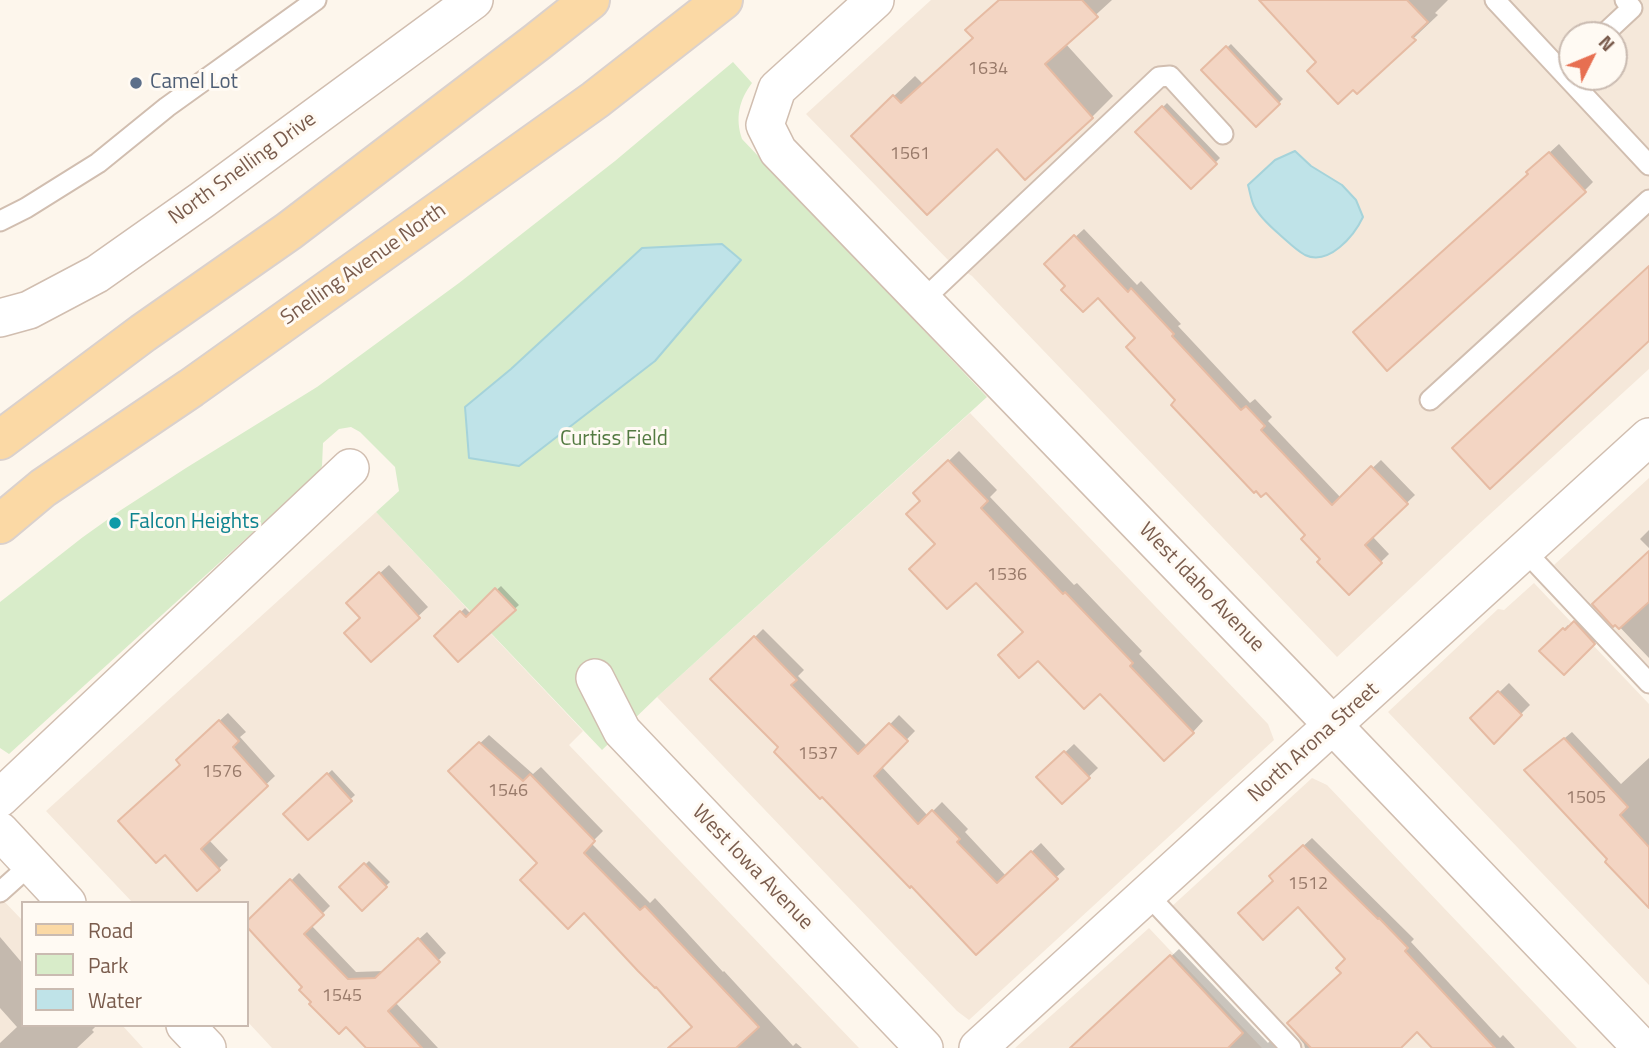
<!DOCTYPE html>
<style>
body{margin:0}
#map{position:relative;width:1649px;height:1048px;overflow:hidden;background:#fdf6ec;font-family:"Titillium Web",sans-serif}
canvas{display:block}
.legend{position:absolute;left:21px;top:901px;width:228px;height:126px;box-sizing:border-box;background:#fffaf3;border:2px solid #cabbb1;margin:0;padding:9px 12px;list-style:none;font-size:21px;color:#7a5c4d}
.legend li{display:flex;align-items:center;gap:14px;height:35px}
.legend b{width:35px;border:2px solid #cabbb1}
.north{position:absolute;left:1558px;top:21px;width:70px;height:70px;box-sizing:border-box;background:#fffaf3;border:2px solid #cabbb1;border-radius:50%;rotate:47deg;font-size:19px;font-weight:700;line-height:28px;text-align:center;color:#7a5c4d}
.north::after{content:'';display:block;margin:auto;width:24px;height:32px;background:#e76f51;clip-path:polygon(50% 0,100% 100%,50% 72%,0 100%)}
</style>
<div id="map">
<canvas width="1649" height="1048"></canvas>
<ul class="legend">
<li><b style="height:9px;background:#fbd9a5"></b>Road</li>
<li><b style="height:19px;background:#d8ecc9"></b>Park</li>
<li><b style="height:19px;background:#bfe3e8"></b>Water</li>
</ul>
<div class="north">N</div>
</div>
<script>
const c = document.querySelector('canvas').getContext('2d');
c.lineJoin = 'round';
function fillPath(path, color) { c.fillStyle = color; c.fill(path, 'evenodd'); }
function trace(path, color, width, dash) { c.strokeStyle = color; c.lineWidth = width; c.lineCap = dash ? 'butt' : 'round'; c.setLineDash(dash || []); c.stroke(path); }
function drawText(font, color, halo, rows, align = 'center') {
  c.font = font + ' "Titillium Web",sans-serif'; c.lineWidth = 6; c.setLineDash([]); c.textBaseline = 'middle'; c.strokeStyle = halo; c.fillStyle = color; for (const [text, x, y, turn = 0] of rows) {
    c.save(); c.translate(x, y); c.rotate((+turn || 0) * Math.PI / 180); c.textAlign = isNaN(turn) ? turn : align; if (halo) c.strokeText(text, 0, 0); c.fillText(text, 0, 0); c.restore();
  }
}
const residential = new Path2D(`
 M931,0h718v369l-172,157 -140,131 -365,-381 -22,-14 -144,-148zM1572,35h42v42h-42z
 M970,413l298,311 6,16 -305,280 -12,-9 -300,-314z
 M1649,478v188l-95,-101z
 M376,512l207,219 -14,14 290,303h-587l-25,-27v-118h-114l-87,-92z
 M1534,583l115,121v281l-261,-273 110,-103 6,1z
 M1312,778l15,7 250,263h-275l-132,-140z
 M0,897l23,24v104h99l21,23h-143z
 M1149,928l113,120h-247z`);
const green = new Path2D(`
 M733,62l19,21c-13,17 -17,35 -10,56l245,258 -330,300 -55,53 -226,-238 23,-21 -4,-24 -35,-35 -9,-5 -12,2 -16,14 -1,23 -5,8 -308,280 -9,-6v-146l83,-65 38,-27 65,-42 131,-81 142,-104 156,-122z`);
const water = new Path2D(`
 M1295,151l16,15 31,19 14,15 7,17c-9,19 -34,49 -58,38 -9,-5 -18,-14 -26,-21 -8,-7 -20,-18 -25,-28 -3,-6 -4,-14 -6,-21l27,-25z
 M722,244l19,16 -86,101 -136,105 -50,-8 -4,-51 46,-38 131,-121z`);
const shadow = new Path2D(`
 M999,0h113l-47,43 48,53 -21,21 -95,29 -123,-31 41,-39 8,8 51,-47 15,-28z
 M1261,0h187l-13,13 3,2 -81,77 -39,-30z
 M1231,44l52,55 -27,26 -53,-55z
 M1167,103l53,55 -29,29 -53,-55z
 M1559,144l34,38 -9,9 -54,-17 8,-11z
 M1084,229l53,56 4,-4 40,43 -3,2 72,77 5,-4 17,18 -4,4 73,77 40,-38 34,35 -43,41 17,18 -40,39 -26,-34 -15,-24 -42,-45 -10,-2 -78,-88 -41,-62 -39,-42 -31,-10 -21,-22z
 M959,451l38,39 -7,7 84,88 3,-2 65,68 -3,3 64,67 -10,11 -168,-101 -88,-87 -15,-43 -6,-8z
 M1649,530v18l-9,-9z
 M1649,553v105l-34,-36z
 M389,565l39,42 -57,53 -14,-66z
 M501,586l18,19 -61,55 -22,-24 29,-28 6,6z
 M1579,618l19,21 -34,34 -22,-22 26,-26 2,2z
 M763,629l41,41 -6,6 70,71 31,-32 16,16 -34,35 47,50 14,-14 26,27 -3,3 41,44 35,-33 24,26 -89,83 -195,-205 -68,-68z
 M1509,683l21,22 -36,36 -22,-22z
 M228,713l18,19 -6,5 35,39 -67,63 20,21 -31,29 -15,-125 5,-13z
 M1572,732l49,52 28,-26v147l-39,-46 -75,-96z
 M489,735l44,39 8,-7 62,64 -12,12 59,60 5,-5 68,74 1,-1 69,75 3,-3 6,5h-112l4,-21 -244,-256z
 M1074,744l24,24 -36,34 -23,-25z
 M332,770l23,25 -47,43 -23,-24z
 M1312,838l102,101 -3,3 89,96 3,-3 12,13h-81l-17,-18 -31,18h-81l-1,-4 -16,-20 55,-51 5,-15 -77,-82z
 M369,861l21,21 -28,27 -20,-22z
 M299,873l31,33 -19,19 45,47 28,-1 43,-39 19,21 -51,49 43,46h-70l-22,-24 -33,-22 -8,-16 -58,-62z
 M0,937l23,27v61h74l-5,5 2,2 -17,16h-77v-5l17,-16 -17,-19z
 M1179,949l89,94 8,-9 14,14h-211l-3,-3z`);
const building = new Path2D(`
 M999,0h83l16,17 -53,47 48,54 -68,62 -28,-31 -70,66 -76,-79 42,-41 8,8 72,-65 -8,-8z
 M1259,0h148l21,22 -16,15 4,3 -59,54 -4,-4 -15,14 -31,-33 9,-9z
 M1226,46l54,58 -24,23 -55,-57z
 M1162,106l55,58 -26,25 -56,-57z
 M1549,152l37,40 -199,179 -34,-39 175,-158 -2,-2z
 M1074,235l54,57 3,-4 43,46 -2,2 69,74 5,-4 19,20 -4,4 71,75 39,-39 37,38 -43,41 17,18 -33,32 -32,-33 3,-3 -19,-20 4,-4 -39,-42 -5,4 -5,-6 -2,2 -83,-88 4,-5 -49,-53 9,-9 -37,-40 -15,14 -22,-22 4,-4 -21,-22z
 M1649,266v75l-159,148 -38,-41z
 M948,460l40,41 -7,7 82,86 2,-2 68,71 -3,3 64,67 -30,28 -64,-67 -16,15 -46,-48 -19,17 -21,-23 25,-23 -47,-49 -29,26 -38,-40 26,-25 -29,-30 14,-13 -7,-8z
 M1649,551v51l-30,27 -4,-4 -2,2 -21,-23z
 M379,572l41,46 -49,44 -27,-29 16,-15 -14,-15z
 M495,588l21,22 -58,52 -24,-26 26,-25 6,6z
 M1574,621l21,23 -31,31 -25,-24 24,-23 2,2z
 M754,636l43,44 -6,5 67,69 31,-31 19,18 -34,35 44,48 14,-14 28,29 -3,3 40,41 34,-32 27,28 -82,76 -65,-69 -1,2 -88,-91 -2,2 -46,-47 4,-5 -68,-68z
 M1498,691l24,24 -28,29 -24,-26z
 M219,720l20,21 -6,6 35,39 -67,63 19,21 -23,21 -32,-36 -9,8 -38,-42 62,-56 -4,-5z
 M1564,738l64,69 -8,8 29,32v61l-44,-46 2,-3 -83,-89z
 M479,742l44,39 7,-7 65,67 -11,12 56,57 5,-4 114,121 -23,21h-68l24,-21 -36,-40 -1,1 -17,-17 -54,-58 -16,16 -48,-49 17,-17 -89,-92z
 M1064,751l26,27 -28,26 -26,-27z
 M327,773l25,28 -44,39 -25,-26z
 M1303,845l75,74 1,-1 29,30 -3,3 90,97h-63l-15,-16 -16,16h-90l-24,-25 54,-50 -5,-5 9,-9 -47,-52 -35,33 -25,-27 35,-32 -4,-5z
 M364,863l23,24 -25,24 -23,-24z
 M290,879l34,36 -20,19 44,45 27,-1 43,-40 22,24 -52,49 34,37h-56l-20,-21 -7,7 -30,-30 2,-2 -12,-12 3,-3 -55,-60v-6z
 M1170,955l73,78 -15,15h-158z`);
const service = new Path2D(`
 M1495,0l154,165
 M1603,35l29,-27 -7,-8
 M0,221l26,-13 72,-45 69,-56 149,-107
 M923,300l236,-223 11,-1 53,58
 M1430,400l219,-200
 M1525,551l124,132
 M0,892l30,-27
 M1147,894l144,154`);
const minor = new Path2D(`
 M875,0l-98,89 -12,36 13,26 526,544 338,353
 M0,318l29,-8 68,-36 105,-74 272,-200
 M595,678l27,53 302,317
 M0,798l350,-330
 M0,831l67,72
 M185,1025l22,23
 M978,1048l671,-611`);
const primary = new Path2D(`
 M0,440l143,-107 146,-102 248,-189 53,-42
 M0,524l43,-36 148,-100 404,-288 128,-100`);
const markers = [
 [136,83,7,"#5c6f8a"],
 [115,523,7,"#0f9aa8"]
];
const numberNames = [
 ["1634",988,70],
 ["1561",910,155],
 ["1536",1007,576],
 ["1537",818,755],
 ["1576",222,773],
 ["1546",508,792],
 ["1505",1586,799],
 ["1512",1308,885],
 ["1545",342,997]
];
const serviceNames = [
 ["Camel Lot",150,83]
];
const streetNames = [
 ["North Snelling Drive",243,169,-36],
 ["Snelling Avenue North",364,265,-35],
 ["West Idaho Avenue",1201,588,46],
 ["North Arona Street",1314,743,-42],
 ["West Iowa Avenue",752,868,46]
];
const parkNames = [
 ["Curtiss Field",614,440]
];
const cultureNames = [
 ["Falcon Heights",129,523]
];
fillPath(residential, '#f5e8da');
fillPath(green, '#d8ecc9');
fillPath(water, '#bfe3e8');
trace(water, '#a5d3da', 2);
fillPath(shadow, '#0003');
fillPath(building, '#f3d5c3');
trace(building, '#e6bba3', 2);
trace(service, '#d1beb0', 23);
trace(minor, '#d1beb0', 40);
trace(primary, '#dad1cd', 42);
trace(service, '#fff', 19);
trace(minor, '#fff', 37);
trace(primary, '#fbd9a5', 38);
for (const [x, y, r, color] of markers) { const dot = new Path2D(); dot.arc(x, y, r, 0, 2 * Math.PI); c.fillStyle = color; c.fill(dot); trace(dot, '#fffaf3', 2.5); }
drawText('18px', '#987a6a', null, numberNames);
drawText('21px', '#4e5e75', '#fffaf3', serviceNames, 'left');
drawText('21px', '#7a5c4d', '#fffaf3', streetNames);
drawText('21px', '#537a41', '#fffaf3', parkNames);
drawText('21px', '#0d838f', '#fffaf3', cultureNames, 'left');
</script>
